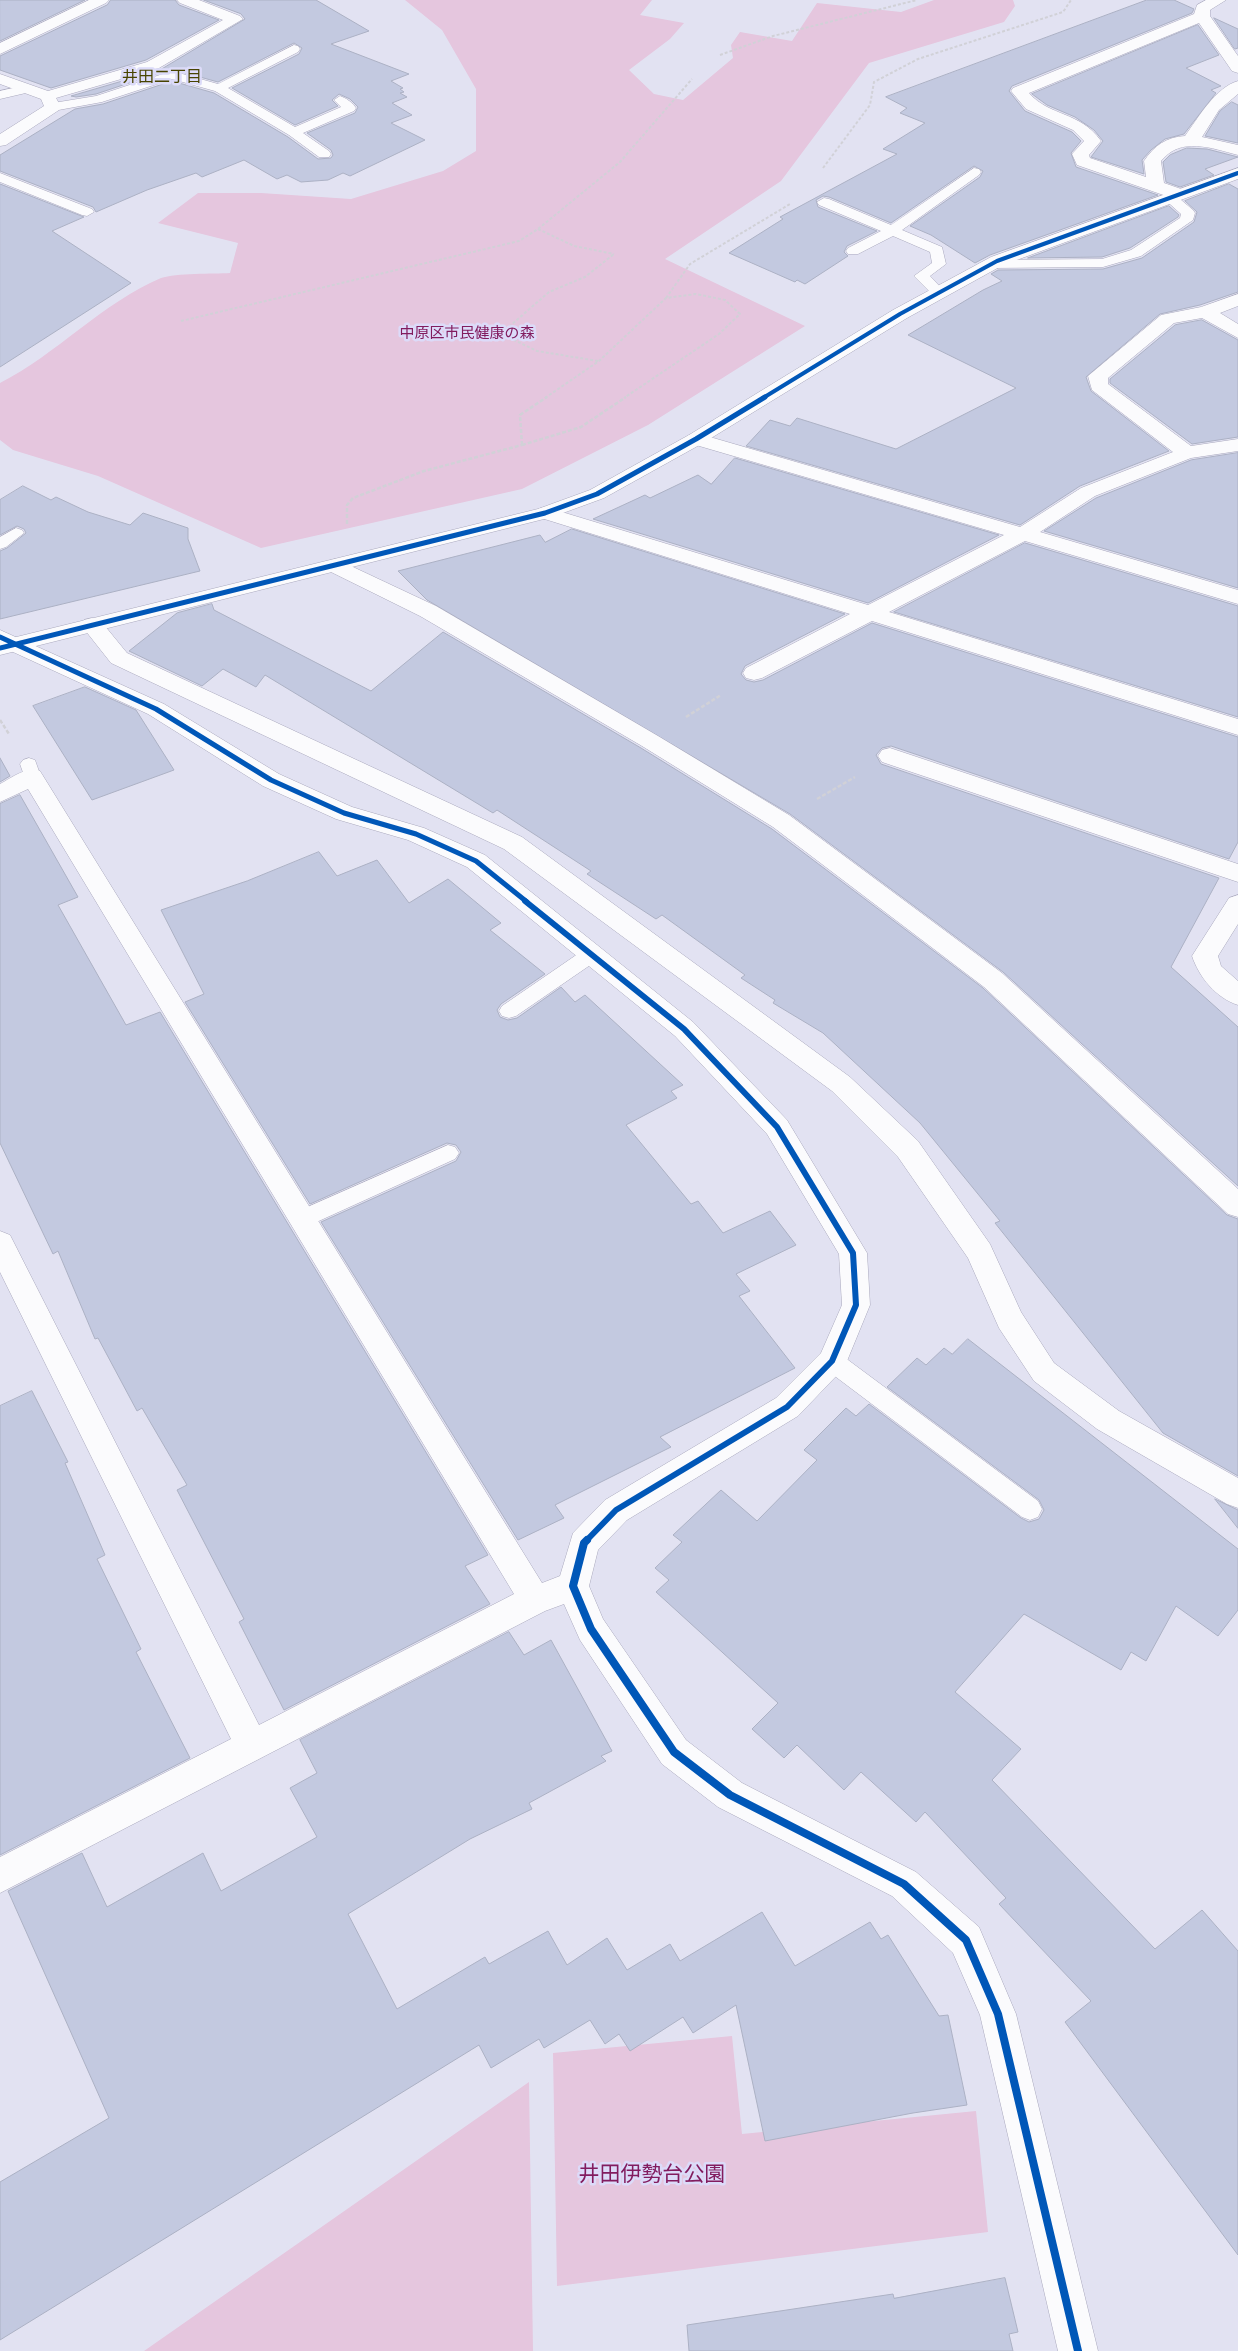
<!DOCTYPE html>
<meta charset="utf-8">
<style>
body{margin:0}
canvas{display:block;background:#e2e2f2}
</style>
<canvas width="1238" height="2351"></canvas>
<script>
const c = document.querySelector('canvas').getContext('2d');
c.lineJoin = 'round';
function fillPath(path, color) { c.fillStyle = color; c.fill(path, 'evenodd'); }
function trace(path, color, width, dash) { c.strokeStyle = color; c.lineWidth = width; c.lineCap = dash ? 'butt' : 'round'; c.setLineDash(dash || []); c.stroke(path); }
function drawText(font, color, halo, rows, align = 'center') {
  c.font = font + ' "Space Grotesk","Noto Sans JP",sans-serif'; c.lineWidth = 5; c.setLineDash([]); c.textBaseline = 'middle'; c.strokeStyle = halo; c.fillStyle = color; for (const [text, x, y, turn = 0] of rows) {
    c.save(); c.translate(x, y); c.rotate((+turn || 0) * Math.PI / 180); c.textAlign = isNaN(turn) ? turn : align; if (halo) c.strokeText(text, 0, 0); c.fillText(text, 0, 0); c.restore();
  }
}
const green = new Path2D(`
 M405,0h247l-12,15 44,8 -14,16 -41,31 25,24 29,6 50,-42 -2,-13 9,-13 52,9 25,-38 84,9 33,-12h79l2,6 -11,16 -135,41 -88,118 -116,78 140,67 -157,99 -126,64 -261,59 -163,-72 -85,-26 -13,-10v-57c57,-29 102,-80 161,-105 15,-5 52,-4 69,-5l8,-30 -80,-20 40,-30h63l90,6 92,-28 33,-20v-62l-34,-59z
 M732,2036l10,98 234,-23 12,121 -431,54 -4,-233z
 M529,2082l4,269h-389z`);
const building = new Path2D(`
 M0,0h85l-85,41z
 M111,0h64l4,5 40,15 -73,40 -95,28 -51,-18v-14l107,-51z
 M204,0h112l53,31 -38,13 78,30 -18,7 12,7 -3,1 4,3 -4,1 7,4 -15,6 20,12 -21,8 34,17 -75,36 -7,-3 -15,7 -27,2 -14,-7 -10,4 -33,-19 -42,17 -6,-4 -49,17 -51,22 -3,-5 -93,-36v-16l75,-46 28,-5 69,-23 42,12 74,44 30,22 13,-1 2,-3 -2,-5 -24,-17 48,-20 3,-6 -8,-8 -11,-5 -7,6 6,6 -43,19 -63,-37 67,-34 3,-6 -8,-5 -76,39 -47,-13 -75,25 -20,3 -5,-1 89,-26 85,-51 -4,-5z
 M1147,0h27l20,9 -2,4 -180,73 -3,5 16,20 47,21 9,9 -10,12 5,14 82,28 -168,60 -15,8 -44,-28 -21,-9 70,-49 3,-6 -9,-5 -83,57 -62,-26 -6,-1 -7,4 2,7 59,24 -30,15 -3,6 4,4 -43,28 -8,-4 -2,2 -66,-29 54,-34 -3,-2 117,-63 -14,-5 42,-26 -25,-10 7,-5 -21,-11z
 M1214,18l24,11v19l-3,1z
 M1198,25l21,30 -33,13 35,18 -10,4 5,3 -32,41 -19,5 -14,11 -9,10 2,14 -53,-17 12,-16 -9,-11 -19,-13 -28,-12 -15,-11z
 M1232,102l6,3v38l-33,-7 15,-25z
 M1187,148l20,1 31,8 -33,12 9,6 -34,12 -14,-5 -3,-20 7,-7z
 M0,184l84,33 -32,14 79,52 -131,84z
 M1229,184l9,5v103l-38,13 -40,9 -74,63 5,14 78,60 -89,35 -60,39 -274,-79 24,-26 20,6 7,-8 99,31 120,-61 -108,-53 75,-45 19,-9 -11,-7 7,-4 105,-1 39,-11 52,-36 3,-10 -12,-11z
 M1169,206l10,9 -1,2 -48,31 -28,9 -74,1z
 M1202,320l36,20v97l-46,7 -82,-61v-4l65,-54z
 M1238,453v135l-194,-57 52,-33 95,-38z
 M735,458l264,77 -131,68 -275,-84 52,-24 5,3 48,-23 13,9z
 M23,486l28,14 5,-3 32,15 42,13 13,-12 45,15v11l12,32 -200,48v-68l7,-3 19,-15 -2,-4 -7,-3 -17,9v-35z
 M572,529l273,85 -100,52 -4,8 5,6 8,2 9,-2 109,-57 366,114v105l-9,17 -338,-113 -9,2 -6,7 5,9 338,114 -48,89 67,60v159l-235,-214 -213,-158 -363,-214 -29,-29 142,-36 5,7z
 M1025,543l213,63v111l-344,-105z
 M212,604l2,6 157,81 72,-59 198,116 131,81 211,159 244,227 11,4v257l-75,-43 -168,-210 5,-2 -80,-98 -97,-90 -50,-30 2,-3 -34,-22 4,-3 -83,-60 -6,4 -69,-45 4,-3 -94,-61 -4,3 -228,-138 -9,12 -33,-18 -21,17 -73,-35 48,-38z
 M85,687l51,23 38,60 -82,30 -59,-94z
 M0,758l10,18 -10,6z
 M20,795l58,102 -20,8 68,120 34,-13 328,543 -23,11 25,38 -206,106 -45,-88 5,-3 -67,-129 10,-5 -45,-77 -5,3 -39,-73 -3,1 -37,-88 -5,3 -53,-111v-339z
 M319,852l18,24 40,-16 32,43 39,-24 53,44 -11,7 55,44 -44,30 -4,6 3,7 8,3 9,-2 44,-31 14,15 10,-7 98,90 -12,6 6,7 -51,27 65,79 7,-3 25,32 47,-22 26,34 -60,29 14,17 -11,5 56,72 -135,69 11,10 -116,58 9,13 -46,22 -197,-318 135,-61 5,-9 -5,-7 -9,-2 -137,61 -125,-202 19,-8 -43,-84 86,-29z
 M968,1339l270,210v61l-20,26 -42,-30 -30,55 -15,-9 -10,18 -97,-56 -69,78 66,57 -29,31 163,169 47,-39 36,41v304l-173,-233 26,-21 -92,-97 7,-6 -81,-86 -9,10 -55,-50 -17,18 -47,-45 -13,13 -32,-29 26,-26 -122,-111 13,-12 -14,-12 27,-26 -9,-7 48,-45 36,31 60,-61 -13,-10 42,-42 10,8 13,-12 152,114 8,4 10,-3 5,-9 -5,-10 -152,-113 30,-29 9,7 18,-17 8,6z
 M32,1391l36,71 -3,1 40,92 -8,4 44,90 -5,3 54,106 -190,97v-449z
 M1215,1499l23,11v18z
 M509,1632l15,23 27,-15 61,111 -11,5 5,5 -77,42 3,6 -62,30 -122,75 49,95 88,-52 4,7 59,-33 19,34 40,-27 20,32 43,-26 10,17 82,-49 33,54 75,-44 11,17 7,-4 51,81 9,-1 19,90 -54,8 -148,28 -29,-136 -43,28 -10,-16 -53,34 -11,-17 -14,10 -15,-24 -46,28 -5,-9 -48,29 -12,-23 -479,295v-158l109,-64 -101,-227 74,-38 25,54 96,-54 18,38 96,-54 -27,-49 27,-15 -17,-33z
 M1005,2278l13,54 -9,2 4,17h-324l-2,-26 206,-31 1,4z`);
const pathFar1 = new Path2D(`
 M720,55l53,-19 144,-36
 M823,168l47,-63 4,-23 44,-23 145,-47 8,-12
 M538,229l36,17 40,8
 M666,298l24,-34 100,-60
 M181,321l338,-80 19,-12 82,-67 72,-83
 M598,361l-61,-10 -23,-11 -3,-15 38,-33 36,-15 29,-23
 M545,398l54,-37 67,-63 30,-4 29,6 15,14 -21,20 -95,64`);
const path = new Path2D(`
 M522,445l-2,-30 27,-18
 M522,445l59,-18 45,-30
 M347,524v-19l6,-7 71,-27 98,-26
 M686,717l35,-22
 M0,720l9,14
 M817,799l38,-22`);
const service = new Path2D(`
 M294,45l4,1 2,3 -2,3 -70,36 67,39 46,-20 -7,-7 6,-4c6,2 13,7 16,12l-2,3 -51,22 26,18 2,3 -2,3h-10l-30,-22 -74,-44 -43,-12 -70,23 -49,9 -6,-4 6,-4 43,-7 76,-25 46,13z
 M26,85l4,1 2,3 -2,3 -30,7v-8z
 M974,168l5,1 2,3 -2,3 -77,55 40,17 4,17 -16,12 15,16 -7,4 -5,-1 -19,-19 18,-13 -2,-11 -37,-16 -35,18h-10l-2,-3 2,-3 33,-17 -62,-26 -2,-3 7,-4 5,1 62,26z
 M0,173l92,36 2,3 -7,4 -5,-1 -82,-33z
 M1169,193l5,1 19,16 2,3 -2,7 -52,36 -38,11 -113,1 -7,-4 7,-4 112,-1 29,-9 49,-32 1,-4 -19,-17z
 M16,528l6,2 2,3 -18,14 -6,2v-12z
 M29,758l6,2 6,17 -3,4 -6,2 -6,-2 -6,-17 3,-4z
 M592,947l7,2 3,5 -3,5 -83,57 -7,2 -7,-2 -3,-5 3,-5 83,-57z
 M448,1145l7,2 4,6 -4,6 -145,66 -8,3 -8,-3 -3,-6 3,-6z
 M832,1351l8,3 198,147 4,8 -4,8 -8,3 -8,-3 -198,-149 -3,-7 3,-7z`);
const minor = new Path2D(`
 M89,0h20l-3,3 -106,51v-11z
 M177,0h22l41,16 3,3 -84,49 -103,30 5,9 -2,3 -53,35 -6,1v-12l44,-28 -3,-7 -41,-15v-10l48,17 99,-29 76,-42 -43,-17z
 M1206,0h20l-16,10v6l28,40v17l-6,-2 -33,-48 -170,70c21,24 51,18 72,48l-12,14 1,3 56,19 -2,-16c10,-15 22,-24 41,-25 13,-18 31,-49 53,-55v13l-19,16 -17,27 36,8v10c-27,-7 -57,-19 -77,6l3,22 20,7 3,4 -3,4h-12l-95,-33 -5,-11 12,-13 -11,-11 -47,-21 -15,-18 2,-3 181,-74 3,-9z
 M1238,294v12l-18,7 18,11v14l-36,-20 -28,5 -66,55v6l83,62 47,-7v12l-47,7 -96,38 -55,36 198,58v14l-213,-63 -136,71 349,107v16l-366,-114 -110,57 -8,2 -8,-2 -3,-5 3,-5 104,-54 -312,-97 -3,-4 3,-4 7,-2 7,2 316,96 136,-70 -315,-92 -3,-4 3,-4h14l317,92 61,-39 92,-36 -81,-62 -4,-14 73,-61 40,-8z
 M336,559l100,47 222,130 131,79 213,158 236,216v28l-10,-3 -244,-227 -211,-160 -131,-81 -222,-130 -91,-45 -4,-5 4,-5z
 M92,618l8,2 27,33 395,184 328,240 68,64 72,103 31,68 33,51 65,48 119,67v30l-11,-4 -130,-75 -63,-48 -35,-53 -31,-70 -70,-101 -66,-66 -328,-242 -393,-186 -30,-38 3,-5z
 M0,630l164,74 115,70 73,33 72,21 61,27 208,167 94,98 80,133 3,52 -23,56 -5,9 -44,46 -171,104 -29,30 -9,36 14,33 83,121 56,43 174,89 63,55 37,87 82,337h-40l-78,-336 -27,-62 -61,-57 -174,-89 -56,-43 -82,-124 -16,-36 -19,7 -545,282v-36l231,-118 -231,-467v-41l10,4 249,490 255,-131 -486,-805 -28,13v-18c13,-7 25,-17 40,-13l502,812 18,-7 13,-43 32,-33 171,-102 45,-45 21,-48 -3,-51 -72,-120 -92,-98 -208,-169 -59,-27 -72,-21 -73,-33 -115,-72 -148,-68z
 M890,748l348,116v18l-356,-120 -4,-6 4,-6z
 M1238,895v29l-20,32 3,10 17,15v24c-22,-7 -39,-28 -46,-49l37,-58z`);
const tertiary = new Path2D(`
 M1238,168v11l-235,86 -96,53 -204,125 -99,55 -52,19 -552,138v-14l538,-132 52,-19 99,-55 204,-125 98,-53z`);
const cyclewayFar3 = new Path2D(`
 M763,398l137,-84 97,-53 241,-88`);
const cyclewayFar2 = new Path2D(`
 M0,637l156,72 115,71 73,33 72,21 60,27 51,41
 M0,648l545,-135 52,-19 99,-55 69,-42`);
const cyclewayFar1 = new Path2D(`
 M525,901l159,128 93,98 76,126 3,52 -24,56 -45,46 -171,103 -30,31`);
const cycleway = new Path2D(`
 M587,1540l-3,3 -11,43 18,43 83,123 56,43 174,89 62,56 32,74 80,337`);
const farParknames = [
 ["中原区市民健康の森",467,334]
];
const farNeighbourhoodnames = [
 ["井田二丁目",162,78]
];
const nearParknames = [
 ["井田伊勢台公園",652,2175]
];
fillPath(green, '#e5c6de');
fillPath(building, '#c3c9e0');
trace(building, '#acb1c4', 1);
trace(service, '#a9a8bd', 1);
trace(minor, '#a9a8bd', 1);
trace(tertiary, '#a9a8bd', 1);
trace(pathFar1, '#d1d1d7', 2, [3, 2]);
trace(path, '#d1d1d7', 2.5, [4, 2]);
fillPath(service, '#fbfbfd');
fillPath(minor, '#fbfbfd');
fillPath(tertiary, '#fbfbfd');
trace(cyclewayFar3, '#0057b8', 4);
trace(cyclewayFar2, '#0057b8', 5);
trace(cyclewayFar1, '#0057b8', 6);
trace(cycleway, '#0057b8', 8);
drawText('15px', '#821c5f', '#dcdbf9', farParknames);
drawText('16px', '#484401', '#dcdbf9', farNeighbourhoodnames);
drawText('21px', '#821c5f', '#dcdbf9', nearParknames);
</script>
